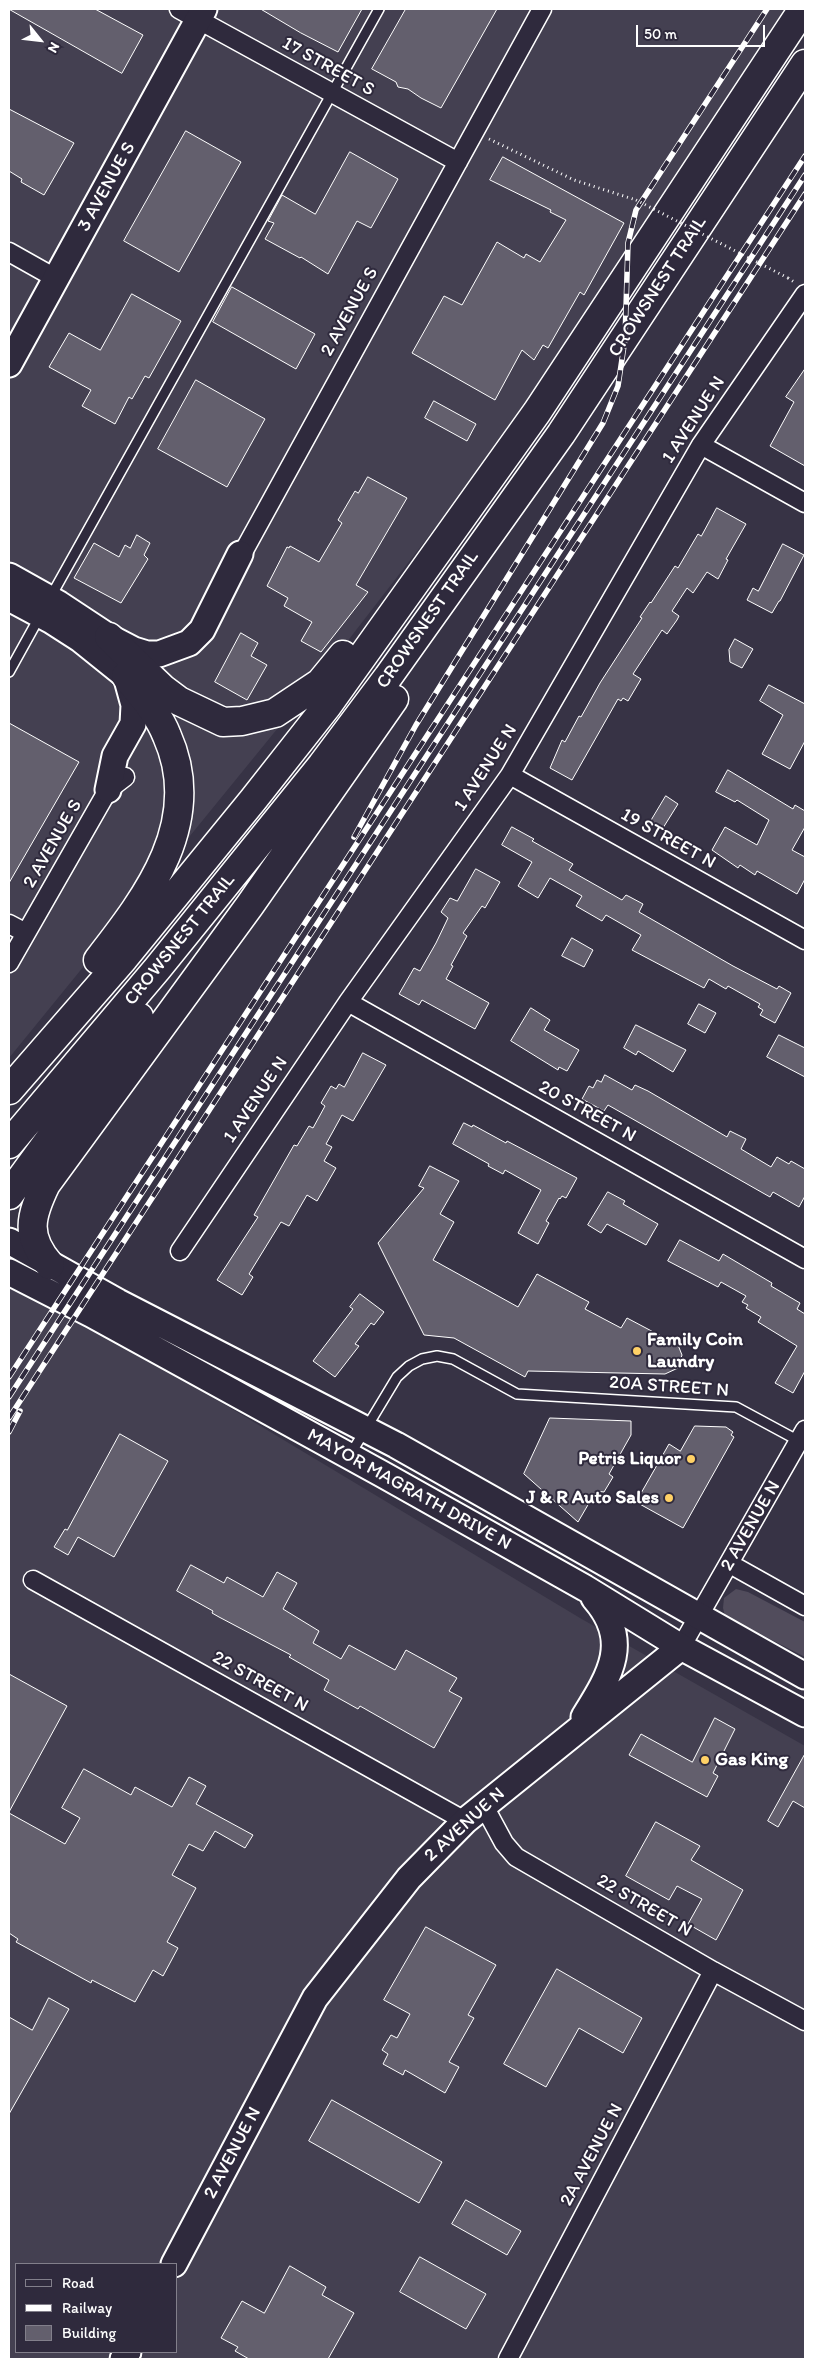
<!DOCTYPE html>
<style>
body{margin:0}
#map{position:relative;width:814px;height:2368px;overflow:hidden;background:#373345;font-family:Itim,sans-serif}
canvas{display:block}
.frame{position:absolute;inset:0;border:10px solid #fff;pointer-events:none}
.legend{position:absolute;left:15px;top:2263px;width:162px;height:90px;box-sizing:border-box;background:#2f2a3d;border:1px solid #827f8b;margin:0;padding:6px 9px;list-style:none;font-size:15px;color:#fff}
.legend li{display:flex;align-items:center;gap:10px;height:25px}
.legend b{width:25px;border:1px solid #827f8b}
.north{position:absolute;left:15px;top:15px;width:50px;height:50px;-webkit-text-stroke:4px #2f2a3d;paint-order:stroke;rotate:119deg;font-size:14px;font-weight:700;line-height:20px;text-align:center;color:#fff}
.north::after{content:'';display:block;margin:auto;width:18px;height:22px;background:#fff;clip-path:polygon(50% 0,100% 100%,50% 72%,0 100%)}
.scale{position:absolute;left:636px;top:25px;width:129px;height:22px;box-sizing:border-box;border:2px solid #fff;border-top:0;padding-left:6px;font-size:15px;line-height:18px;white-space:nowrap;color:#fff;-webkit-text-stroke:4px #2f2a3d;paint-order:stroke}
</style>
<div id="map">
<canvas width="814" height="2368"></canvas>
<div class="frame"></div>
<ul class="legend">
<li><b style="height:6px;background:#2f2a3d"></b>Road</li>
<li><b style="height:6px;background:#fff"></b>Railway</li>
<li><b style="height:14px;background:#635f6d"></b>Building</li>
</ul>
<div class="north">N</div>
<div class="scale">50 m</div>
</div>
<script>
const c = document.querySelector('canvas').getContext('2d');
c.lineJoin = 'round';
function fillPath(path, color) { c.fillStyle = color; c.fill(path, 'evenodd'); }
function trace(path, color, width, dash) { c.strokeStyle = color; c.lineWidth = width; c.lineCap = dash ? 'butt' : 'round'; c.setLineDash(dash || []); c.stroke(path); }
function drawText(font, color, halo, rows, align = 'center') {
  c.font = font + ' Itim,sans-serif'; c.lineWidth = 4; c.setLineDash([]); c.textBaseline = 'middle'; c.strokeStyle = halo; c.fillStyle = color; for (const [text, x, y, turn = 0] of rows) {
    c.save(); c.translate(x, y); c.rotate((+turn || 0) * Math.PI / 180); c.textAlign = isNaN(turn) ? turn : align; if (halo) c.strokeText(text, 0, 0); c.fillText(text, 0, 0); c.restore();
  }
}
const built = new Path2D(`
 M9,9h780l-266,405 -197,255 -317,389z
 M9,1275l571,343 225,128v613h-796zM16,2264h160v88h-160z`);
const green = new Path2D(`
 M736,1589l12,3 57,30v35l-80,-41 -2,-8 1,-10z`);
const building = new Path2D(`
 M9,9h86l48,26 -21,38z
 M261,9h101l-24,43 -37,-19z
 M406,9h91l-56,99 -20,-10 -13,-9 -10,-2 -2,-5 -24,-13z
 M9,109l65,34 -30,52 -23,-13 1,-3 -13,-8z
 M186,131l55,31 -62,110 -55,-31z
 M350,152l48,27 -27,49 -14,-7 -29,53 -27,-17 -1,1 -35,-19 9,-16 -6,-2 14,-26 33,19z
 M503,157l121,66 -40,72 -4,-3 -32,56 -5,-3 -9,15 -12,-10 -27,50 -83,-47 32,-57 18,9 35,-63 27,16 2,-4 14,8 26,-42 -16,-8 1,-2 -61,-30z
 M232,287l83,47 -19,35 -83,-47z
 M132,294l49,27 -32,57 -4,-2 -13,23 -3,-2 -14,27 -33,-18 9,-16 -42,-23 20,-34 31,17z
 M805,369v97l-35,-20 24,-44 -8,-5z
 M196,380l69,39 -38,68 -69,-38z
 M434,401l42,23 -9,17 -42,-23z
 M368,477l39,21 -51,87 12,7 -47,60 -20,-11 11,-19 -28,-16 4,-8 -21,-12 20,-39 2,1 1,-2 29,16 23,-39 -4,-3 17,-29 3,2z
 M717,508l29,16 -20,35 2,1 -10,19 -11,-7 -14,21 -6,-5 -15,23 7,5 -2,4 -10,14 -5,-4 -29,44 8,5 -13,22 -5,-3 -2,3 -3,-2 -46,81 -22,-12 12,-28 3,2 14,-26 2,1 19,-34 42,-65 -2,-1 10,-15 1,1 24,-37 3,2 20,-34 3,2z
 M137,535l13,8 -6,12 4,4 -27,44 -47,-25 20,-35 25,14 6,-12 5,3z
 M783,544l21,11 -24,46h-1l-7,12 -25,-13 6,-12 5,3z
 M241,633l17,10 -7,13 16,9 -20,35 -32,-18z
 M735,639l18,10 -11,19 -12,-6 -1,-12z
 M769,685l36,19v37l-15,28 -28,-15 21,-39 -23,-14z
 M9,723l70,39 -70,121z
 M728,770l65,39 2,-4 10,6v16l-13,23 13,7v22l-8,15 -40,-23 -2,4 -15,-10 -2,3 -26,-18 13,-23 32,18 12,-25 -32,-20 -2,2 -19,-10z
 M666,796l12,8 -15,24 -12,-7z
 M512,827l22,12 -2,2 41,23 -4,6 53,30 4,-5 4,2 13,7 -4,8 94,54 44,23 2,-3 12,7 -16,30 -15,-8 3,-5 -5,-3 2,-3 -32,-18 -2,3 -17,-10 -5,9 -72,-38 9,-15 -35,-20 -4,6 -26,-15 6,-10 -32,-18 -12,20 -20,-12 14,-24 -30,-17z
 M476,869l24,13 -15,26 -3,-2 -19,27 4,3 -16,29 2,1 -7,13 43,24 -14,26 -53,-29 -3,5 -20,-11 15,-26 6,3 16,-28 12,-25 -7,-6 9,-14 7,3z
 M572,938l21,12 -9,17 -22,-11z
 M699,1004l17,9 -11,20 -17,-9z
 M531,1008l19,12 -6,10 35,20 -12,21 -8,-4 -1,3 -47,-29z
 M636,1025l50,25 -13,22 -35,-21 -2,4 -12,-7z
 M779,1035l26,13v29l-38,-20z
 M363,1053l23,12 -33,56 -11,-6 -16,29 6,3 -8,14 12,7 -19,33 -10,-6 -18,31 -8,-4 -32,52 4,3 -11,18 -25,-15 41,-63 -4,-2 40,-70 3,1 12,-20 4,2 12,-22 -4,-3 10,-17 5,3 3,-5 5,3z
 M605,1075l27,15 3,-5 13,6 79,46 3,-6 16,8 -5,10 30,18 6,-10 12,7 2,-3 14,8v27l-6,11 -26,-15 -3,5 -162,-92 -4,6 -22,-12 7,-13 4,2 4,-8 4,2z
 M464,1123l8,4 1,-2 33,18 1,-2 70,37 -11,20 -4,-2 -2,3 -1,-1 -13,23 3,2 -11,21 -20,-11 23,-43 -36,-20 -2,4 -15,-8 1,-2 -36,-20z
 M430,1166l29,15 -19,33 14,8 -21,38 85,47 19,-33 52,28 -4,7 36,19 6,-10 51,27 4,10 -4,13 -13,6 -137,-3 -3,6 -71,-39 -30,-3 -46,-92 46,-55 -5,-2z
 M608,1192l17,9 -2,3 35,20 -12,21 -39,-21 -6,9 -13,-8z
 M680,1240l39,21 4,-7 49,29 -1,3 29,17 -3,6 8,5v57l-12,22 -18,-10 22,-37 -39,-24 3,-5 -15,-9 2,-3 -6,-3 4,-6 -25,-14 -3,5 -50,-26z
 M360,1294l24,18 -10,13 -3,-2 -16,21 4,2 -24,31 -22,-16 40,-52 -3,-2z
 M550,1418l81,3v14l-22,39 4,3 -9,15 -8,-1 -18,31 -54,-48z
 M695,1426l31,1 7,5 -2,3 3,2 -51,91 -47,-26 33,-58 11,7z
 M120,1434l48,27 -54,96 -36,-20 -10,18 -14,-8 11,-18 2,1z
 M191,1565l33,18 3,-6 36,20 14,-25 20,11 -14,26 36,22 -6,12 28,16 8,-14 46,25 11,-20 51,28 -8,13 13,7 -28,50 -74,-42 -2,3 -34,-19 5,-10 -40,-23 2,-2 -72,-38 -7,-4 1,-2 -36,-20z
 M9,1674l58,32 -58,106z
 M715,1718l20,11 -22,44 5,3 -11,21 -78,-42 12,-21 51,28z
 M805,1754v54l-12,-7 -15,26 -10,-6z
 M84,1769l47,26 4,-8 37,20 17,-30 17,9 -10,18 57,31 -8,13 -30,-17 -12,20 -14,-7 -17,31 24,13 -29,54 11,6 -15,28 -10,-6 -18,32 -43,-22 -1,3 -75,-41 2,-3 -9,-6v-120l56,31 15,-26 -18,-10z
 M656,1822l44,24 -9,14 52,30 -27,50 -28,-16 14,-25 -25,-13 -8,14 -43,-24z
 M426,1927l70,38 -28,50 6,3 -25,44 10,5 -14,26 -40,-23 -2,5 -20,-11 5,-10 -6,-4 9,-15 6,3 13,-24 -26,-14z
 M557,1969l85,49 -19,35 -44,-25 -33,59 -42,-23z
 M49,1998l20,11 -60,105v-97l23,13z
 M332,2100l110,62 -23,41 -110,-62z
 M466,2200l55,31 -14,24 -55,-31z
 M420,2257l66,37 -20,35 -66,-37z
 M290,2266l36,21 -4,8 32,18 -26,46h-79l-14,-8 3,-4 -17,-9 21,-37 22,12z`);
const path = new Path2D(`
 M489,139l85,41 62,20
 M788,278l6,4`);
const lane = new Path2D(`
 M50,598l329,-589
 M9,672l31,-56
 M350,1455l47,-78 12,-11 13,-7 15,-3 16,3 64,35 219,13 63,34`);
const street = new Path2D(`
 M179,9l279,153
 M9,252l48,27
 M701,445l104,58
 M236,565l306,-556
 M510,775l295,165
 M9,924l17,9
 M9,963l99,-173 17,-13
 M348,1002l457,257
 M180,1251l168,-249 162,-227 191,-330 104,-151
 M730,1564l75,42
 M33,1580l432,241
 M681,1647l124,-217
 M484,1806l20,37 12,14 197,114 92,50
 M508,2359l205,-388`);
const secondary = new Path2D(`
 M9,364l195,-355
 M9,576l50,28 50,33 25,13 13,4h12l30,-11 13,-13 38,-76
 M9,598l43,23 28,18 46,37 8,29 -1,19 -18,32 -7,34
 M9,1241l109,61 278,143 409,231
 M9,1272l82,42 291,160 203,114 96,59 124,67
 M584,1717c26,-42 48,-76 10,-119
 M174,2264l141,-266 94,-120 56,-57 216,-174
 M123,2359l5,-7`);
const highway = new Path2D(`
 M109,637l54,52 16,12 44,21 19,-1 33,-8 45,-30 23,-28
 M98,960c50,-64 107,-139 69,-224 -9,-23 -26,-41 -41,-60
 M9,1090l115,-132 129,-158 74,-94 210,-294 266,-403
 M9,1144l148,-175 165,-204 66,-88 173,-243 244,-370
 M9,1195l130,-178
 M50,1265c-25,-29 -20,-48 -4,-81l204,-279 144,-206`);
const rail = new Path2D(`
 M354,837l62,-112 187,-302 15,-37 7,-47 3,-96 8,-33 131,-201
 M9,1377l796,-1221
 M9,1397l796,-1222
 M9,1418l796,-1224
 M9,1432l11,-21`);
const pathBridge = new Path2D(`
 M636,200l152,78`);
const markers = [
 [637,1351,5,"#ffd166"],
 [691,1459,5,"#ffd166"],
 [669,1498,5,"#ffd166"],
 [705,1760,5,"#ffd166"]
];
const streetNames = [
 ["17 STREET S",328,67,29],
 ["3 AVENUE S",107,187,-61],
 ["CROWSNEST TRAIL",658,287,-57],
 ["2 AVENUE S",350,312,-61],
 ["1 AVENUE N",694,420,-57],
 ["CROWSNEST TRAIL",428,620,-55],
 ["1 AVENUE N",486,768,-57],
 ["19 STREET N",668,839,29],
 ["2 AVENUE S",53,844,-60],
 ["CROWSNEST TRAIL",180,940,-51],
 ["1 AVENUE N",256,1100,-56],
 ["20 STREET N",587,1112,29],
 ["20A STREET N",669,1387,4],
 ["MAYOR MAGRATH DRIVE N",409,1490,29],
 ["2 AVENUE N",751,1526,-60],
 ["22 STREET N",260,1682,29],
 ["2 AVENUE N",465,1825,-42],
 ["22 STREET N",644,1906,30],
 ["2 AVENUE N",233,2153,-62],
 ["2A AVENUE N",592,2155,-62]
];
const poiNames = [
 ["Family Coin",647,1340],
 ["Laundry",647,1362],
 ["Petris Liquor",681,1459,"right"],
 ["J & R Auto Sales",659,1498,"right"],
 ["Gas King",715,1760]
];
fillPath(built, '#444051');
fillPath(green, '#514c5c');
fillPath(building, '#635f6d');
trace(building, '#fff', 1);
trace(lane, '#fff', 12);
trace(street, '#fff', 21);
trace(secondary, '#fff', 29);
trace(highway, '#fff', 31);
trace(path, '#fff', 3, [1, 4]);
trace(lane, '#2f2a3d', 9);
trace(street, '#2f2a3d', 18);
trace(secondary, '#2f2a3d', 25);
trace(highway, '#2f2a3d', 28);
trace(rail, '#fff', 5.5);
trace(rail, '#2f2a3d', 4, [11]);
trace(pathBridge, '#fff', 3, [1, 4]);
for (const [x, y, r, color] of markers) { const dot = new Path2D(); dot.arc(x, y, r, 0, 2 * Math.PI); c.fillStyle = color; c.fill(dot); trace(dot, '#2f2a3d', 2); }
drawText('19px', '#fff', '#2f2a3d', streetNames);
drawText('bold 19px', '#fff', '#2f2a3d', poiNames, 'left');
</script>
